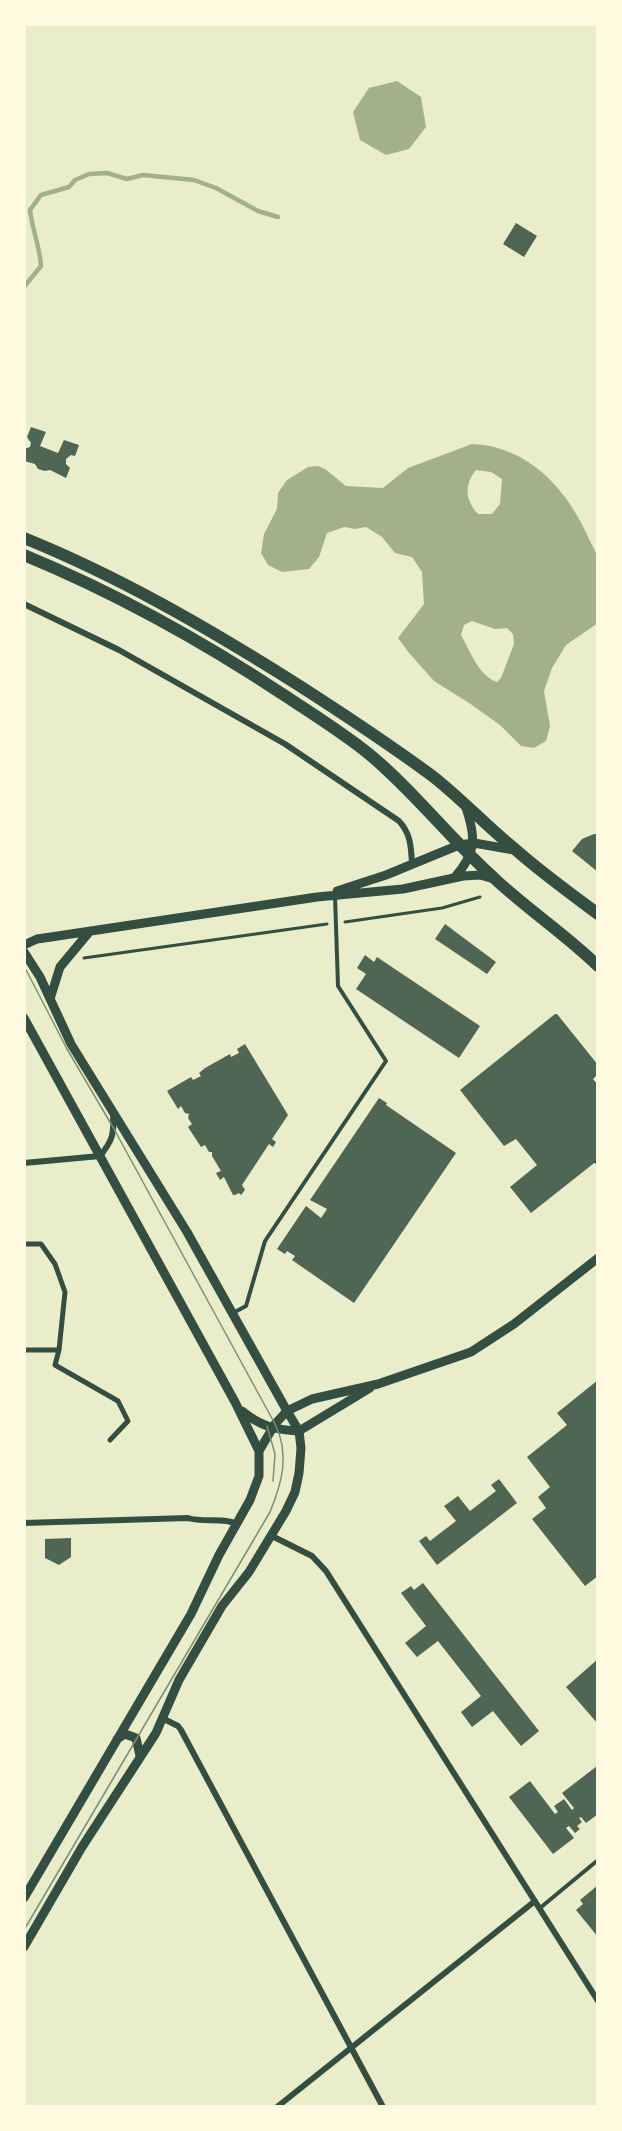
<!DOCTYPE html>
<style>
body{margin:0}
#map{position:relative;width:622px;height:2131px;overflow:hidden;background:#e9edc9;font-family:"Alegreya Sans",sans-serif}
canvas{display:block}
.frame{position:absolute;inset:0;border:26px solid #fefae0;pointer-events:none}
</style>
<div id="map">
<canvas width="622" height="2131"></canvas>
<div class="frame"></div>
</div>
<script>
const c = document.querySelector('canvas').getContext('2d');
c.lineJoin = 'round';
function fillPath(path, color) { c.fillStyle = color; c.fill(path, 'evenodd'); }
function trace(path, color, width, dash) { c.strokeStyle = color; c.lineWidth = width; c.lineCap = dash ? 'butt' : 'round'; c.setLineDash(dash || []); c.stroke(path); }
const water = new Path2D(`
 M397,81l24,16 5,30 -17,22 -23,6 -26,-15 -7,-28 16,-24z
 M472,444c56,2 95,45 116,93 3,7 8,14 10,21 3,14 0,49 0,65l-32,22 -14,23 -8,23 6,35 -4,15 -12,7 -13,-2 -21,-21 -28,-20 -38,-24 -25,-28 -11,-15 26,-34 -2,-32 -10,-15 -17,-4 -13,-16 -16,-10 -11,2 -11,-2 -17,6 -8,24 -10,12 -27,3 -14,-7 -7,-12 3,-19 13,-25 1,-16 9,-13 21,-13 10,-1 7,3 21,17 37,2 25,-20zM476,470l15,2 11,7 -2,25 -8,10h-14c-13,-14 -14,-29 -2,-44zM472,621l23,8 12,-1 6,6 1,10 -13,34 -4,4c-18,-6 -27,-31 -36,-47l3,-10z`);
const stream = new Path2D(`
 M24,287l17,-21c-1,-19 -9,-37 -11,-56l11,-15 28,-8 6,-7 14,-6 18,-1 20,6 16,-4 51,5 22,8 42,23 20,6`);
const building = new Path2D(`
 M516,223l21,13 -13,21 -21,-13z
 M31,427l15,5 -6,14 18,7 6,-13 15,5 -4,11 -4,-1 -5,4v5l4,4 -4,10 -16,-8 -5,1 -7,-2 -3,-5 -11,-3v-12l6,-2 1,-4 -4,-6z
 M594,834h4v38l-26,-21 10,-12z
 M445,924l51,38 -9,12 -52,-35z
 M365,955l9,7 3,-5 103,69 -21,32 -103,-69 10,-15 -9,-6z
 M555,1014h2l41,51v9l-5,5 5,6v75l-67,53 -21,-26 27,-22 -21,-26 -12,7 -44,-56z
 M245,1044l43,71 -16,24 4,3 -3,5 -4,-3 -27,41 3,5 -4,5 -2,-2 -4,2h-2l-9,-18 -4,3 -4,-7 5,-2 -9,-15v-4h-3l-4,-7 -4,2 -13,-20 4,-3 -4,-6 1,-4 -4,-1 -4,-7 -3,3 -11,-18 24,-14 2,3 8,-4 -2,-3 6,-5 25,-14 1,3 8,-4 -2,-4z
 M379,1098l8,5 -1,2 70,48 -102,150 -62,-43 3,-4 -8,-5 -2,3 -8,-5 29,-43 15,12 6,-9 -17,-9z
 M598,1380v196l-13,10 -53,-67 14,-11 -8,-11 12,-10 -23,-30 40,-32 -10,-12z
 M499,1479l18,24 -80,62 -18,-24 7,-5 4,5 26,-20 -12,-15 14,-10 12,15 26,-20 -5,-6z
 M71,1538v19l-12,8 -14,-7v-19z
 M423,1583l116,148 -18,15 -28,-35 -21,16 -11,-15 20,-16 -43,-55 -21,16 -12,-14 21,-17 -25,-33 10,-7 3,4z
 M598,1659v65l-32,-37z
 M597,1766l1,48 -12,9 -5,-6 -2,1 3,4 -5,4 3,3 -5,4 -6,-7 -3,2 8,10 -21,16 -44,-57 21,-16 25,33 3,-2 -4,-6 10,-7 8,11 2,-2 -12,-15z
 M598,1885v52l-22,-27 7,-6 -3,-4z`);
const path = new Path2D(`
 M345,922l97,-14 38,-11
 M84,958l243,-34
 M596,1162l2,2`);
const service = new Path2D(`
 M233,1313l13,-7 19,-65 121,-180 -48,-75 -3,-90
 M540,1908l58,-48`);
const pedestrian = new Path2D(`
 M24,1244h17l14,20 10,28 -6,58
 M24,1350h35l-4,15 63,36 10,20 -18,19`);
const minor = new Path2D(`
 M24,604l95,46 166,94 114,77c12,13 12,26 13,43
 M24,1163l76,-7c13,-16 14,-22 13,-42
 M24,1523l164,-5c15,5 35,-1 49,6
 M272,1536l40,20 14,15 272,430
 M164,1719l14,7 3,4 202,377
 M277,2107l258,-206`);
const tertiary = new Path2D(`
 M455,877c22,-25 21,-41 10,-72
 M337,891l49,-16 73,-30 15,-2 40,7
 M24,945l13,-6 14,-2 266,-40 86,-8 60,-13 17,-1 14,4
 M24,952l16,25 31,67 116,188 100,179 12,20 2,17 -2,25 -4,19 -9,19 -37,61 -27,34 -43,74 -23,53 -74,114 -58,100
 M50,999l10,-32 30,-36
 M24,1018l211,384 24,49v25l-9,24 -31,55 -28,59 -167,284
 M242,1411c18,15 33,19 57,20
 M299,1431l71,-43
 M259,1451l16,-27 12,-13 25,-12 66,-15 93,-32 43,-28 84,-66
 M117,1739l8,-5 11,4 4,18`);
const primary = new Path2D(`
 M24,538c94,38 182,89 268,143 47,30 94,61 139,94 30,23 55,51 85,75 26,23 54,43 82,64
 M24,555c92,38 180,87 263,142 27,18 56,36 82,57 45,37 81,85 125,124 33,31 71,56 104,88`);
const tram = new Path2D(`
 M24,966l43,83 47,80 161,295c15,30 7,59 -5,88l-246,418
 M267,1426l8,28 -2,27`);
fillPath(water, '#a3b18a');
trace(stream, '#a3b18a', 4.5);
fillPath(building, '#4f6655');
trace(path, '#344e41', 3);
trace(service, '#344e41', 4);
trace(pedestrian, '#344e41', 5);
trace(minor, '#344e41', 6);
trace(tertiary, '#344e41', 9);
trace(primary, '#344e41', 12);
trace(tram, '#7c8e77', 1.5);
</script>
